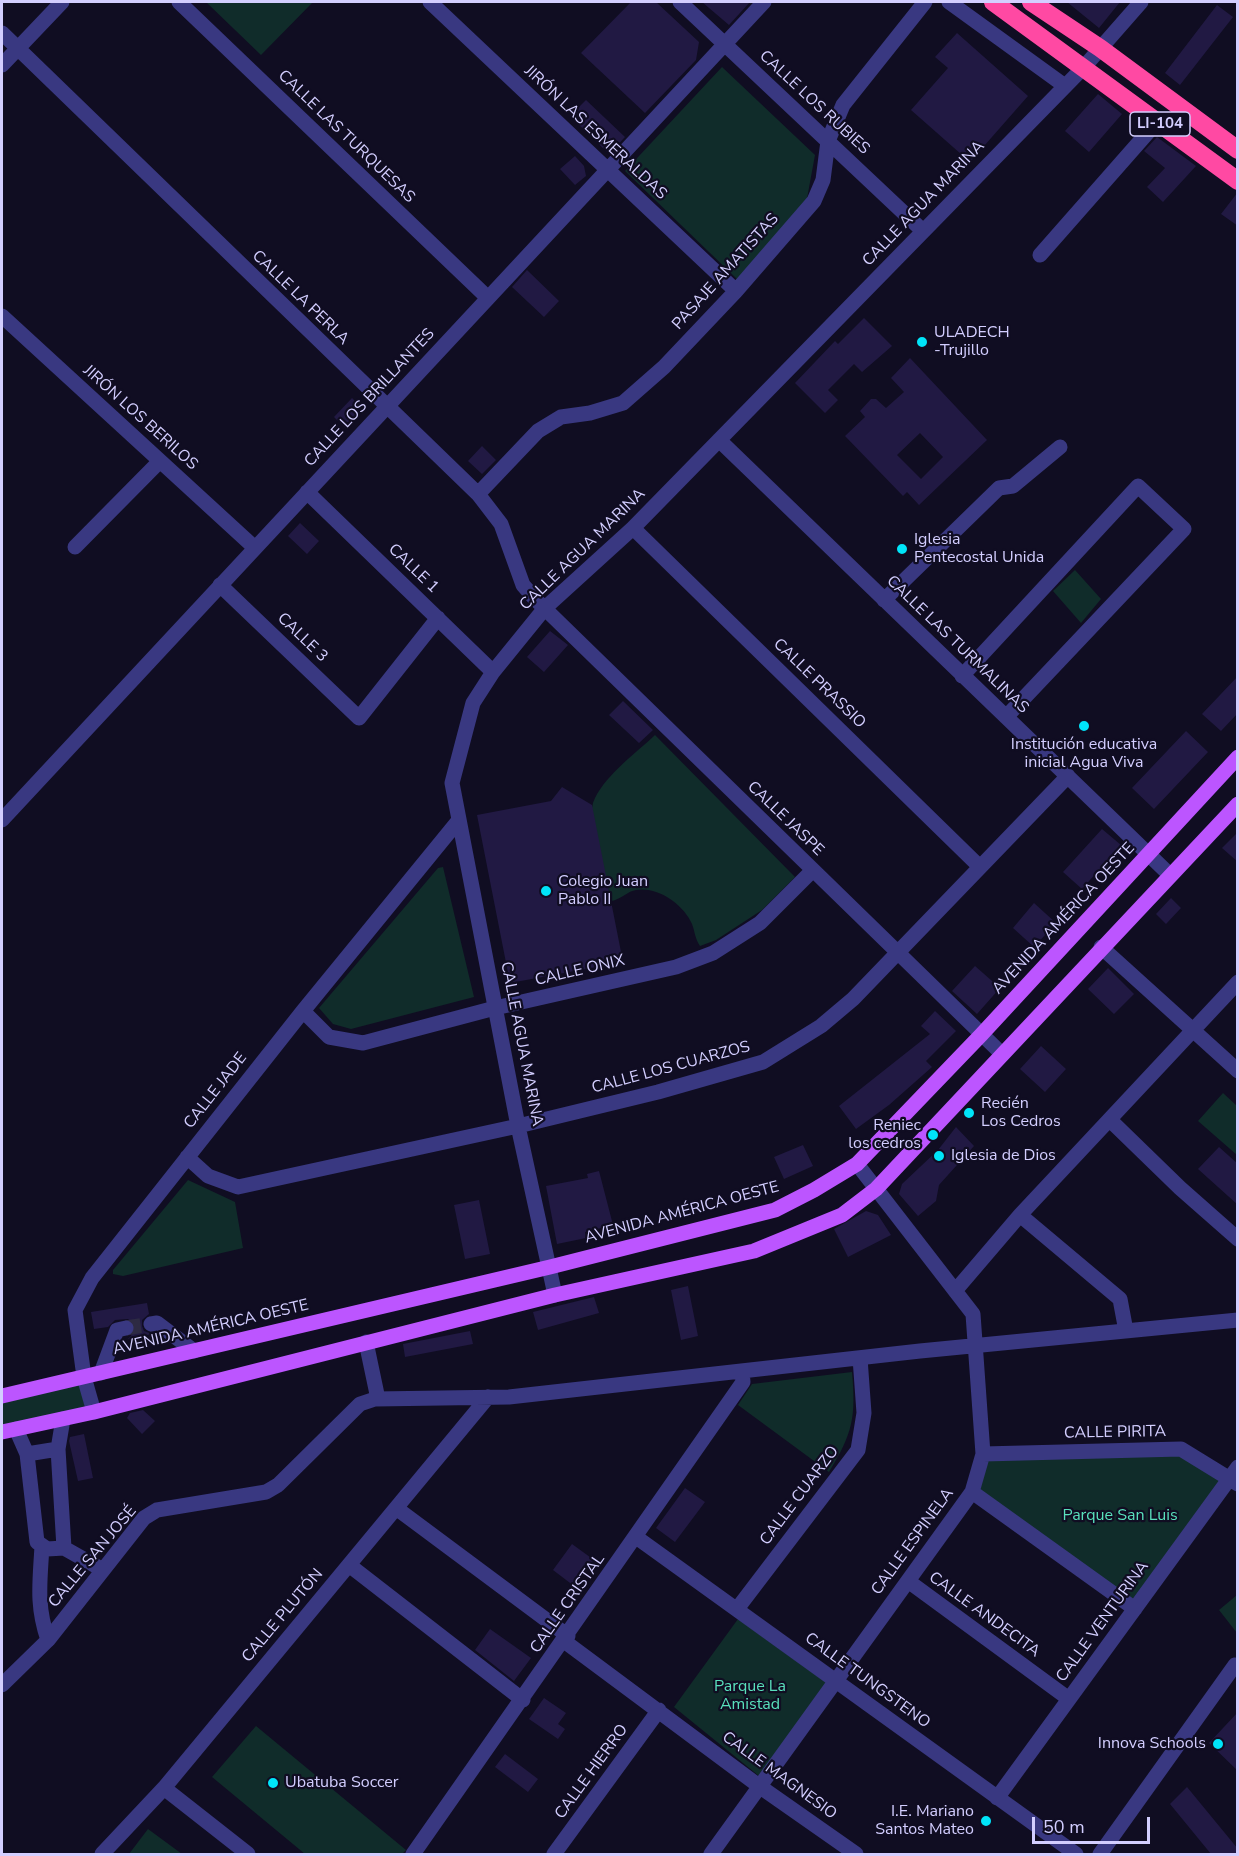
<!DOCTYPE html>
<meta charset="utf-8">
<style>
body{margin:0}
#map{position:relative;width:1239px;height:1856px;overflow:hidden;background:#100d22;font-family:"Nunito Sans",sans-serif}
canvas{display:block}
.frame{position:absolute;inset:0;border:3px solid #d3ceff;pointer-events:none}
.scale{position:absolute;left:1032px;top:1817px;width:118px;height:27px;box-sizing:border-box;border:3px solid #d3ceff;border-top:0;padding-left:8px;font-size:18px;line-height:21px;white-space:nowrap;color:#d3ceff;-webkit-text-stroke:4px #100d22;paint-order:stroke}
</style>
<div id="map">
<canvas width="1239" height="1856"></canvas>
<div class="frame"></div>
<div class="scale">50 m</div>
</div>
<script>
const c = document.querySelector('canvas').getContext('2d');
c.lineJoin = 'round';
function fillPath(path, color) { c.fillStyle = color; c.fill(path, 'evenodd'); }
function trace(path, color, width, dash) { c.strokeStyle = color; c.lineWidth = width; c.lineCap = dash ? 'butt' : 'round'; c.setLineDash(dash || []); c.stroke(path); }
function drawText(font, color, halo, rows, align = 'center') {
  c.font = font + ' "Nunito Sans",sans-serif'; c.lineWidth = 4.5; c.setLineDash([]); c.textBaseline = 'middle'; c.strokeStyle = halo; c.fillStyle = color; for (const [text, x, y, turn = 0] of rows) {
    c.save(); c.translate(x, y); c.rotate((+turn || 0) * Math.PI / 180); c.textAlign = isNaN(turn) ? turn : align; if (halo) c.strokeText(text, 0, 0); c.fillText(text, 0, 0); c.restore();
  }
}
const green = new Path2D(`
 M206,2h107l-52,53z
 M722,67l93,88 -9,49 -69,75 -112,-108z
 M1075,570l26,29 -20,24 -28,-32z
 M655,735l140,142 -33,33 -46,30 -16,6c-5,-7 -5,-14 -8,-22 -8,-19 -34,-38 -56,-34 -8,1 -15,9 -24,11 -7,-24 -29,-81 -17,-103 12,-24 41,-45 60,-63z
 M443,867l31,130 -123,32 -18,-5 -14,-16 119,-140z
 M1223,1093l14,13v49l-39,-34z
 M188,1180l47,22 8,46 -120,28 -10,-2v-4z
 M852,1372c4,45 1,61 -23,100l-91,-67 14,-21z
 M80,1384l5,24 -83,18v-23z
 M1181,1449l48,30 -94,130 -163,-117 11,-38z
 M1237,1595v38l-18,-23z
 M738,1619l90,65 -69,92 -85,-69z
 M256,1726l150,124 -4,4h-97l-93,-77z
 M148,1829l34,25h-53z`);
const building = new Path2D(`
 M631,2h25l43,40 -3,18 -51,53 -64,-60z
 M702,2h48l-21,23z
 M1067,2h53l-21,26z
 M1217,5l16,12 -53,68 -15,-12z
 M957,33l71,63 -58,66 -59,-52 37,-42 -13,-11z
 M1098,94l24,20 -33,38 -24,-21z
 M586,100l39,37 -16,17 -39,-38z
 M1157,137l39,29 -33,36 -16,-15 18,-19 -21,-17z
 M575,156l9,10 2,10 -11,9 -15,-16z
 M1238,192v34l-17,-12z
 M527,270l32,31 -15,16 -32,-30z
 M864,318l28,28 -30,26 -8,-8 -26,26 10,10 -13,13 -30,-30 40,-42 3,3z
 M910,358l77,82 -68,65 -12,-13 -4,4 -58,-60 20,-19 -5,-6 11,-12h5l10,9 18,-16 -13,-14zM920,433l23,24 -22,22 -24,-24z
 M352,398l12,12 -18,19 -12,-12z
 M482,446l14,14 -14,14 -14,-13z
 M300,523l19,18 -12,13 -19,-18z
 M550,631l18,14 -24,27 -17,-15z
 M1238,676v37l-17,18 -19,-17z
 M623,701l30,29 -14,13 -30,-28z
 M1186,731l22,21 -54,57 -22,-21z
 M562,787l30,18 31,157 -113,21 -33,-168 74,-14z
 M1102,829l19,16 -39,44 -19,-17z
 M1238,832v30l-16,-14z
 M1171,898l10,10 -15,16 -10,-10z
 M1034,903l22,20 -22,24 -21,-19z
 M975,966l25,22 -23,26 -25,-23z
 M1108,968l26,26 -20,20 -26,-25z
 M935,1011l21,20 -30,30 6,6 -43,38 -33,24 -17,-23 91,-72 -9,-8z
 M1041,1046l25,23 -21,23 -25,-23z
 M956,1127l18,19 -35,39 -3,16 -18,15 -19,-22 3,-10 36,-34z
 M803,1145l10,21 -29,13 -10,-22z
 M1219,1147l19,17v41l-40,-36z
 M599,1171l14,54 -28,7 1,6 -29,6 -11,-58 42,-8 -1,-4z
 M479,1200l11,54 -25,5 -11,-54z
 M866,1211l12,4 13,20 -43,22 -14,-28z
 M688,1286l10,50 -17,4 -10,-50z
 M594,1297l5,16 -61,17 -5,-18z
 M147,1303l2,11 -7,6v6l2,5 8,3 -24,5 7,-8 1,-5 -8,-7 -13,1 -7,7 -14,2 -3,-17z
 M470,1331l3,13 -68,13 -2,-13z
 M143,1410l12,11 -13,13 -15,-16 3,-5z
 M84,1434l9,44 -15,3 -9,-40 1,-4z
 M685,1488l20,14 -30,40 -19,-14z
 M572,1544l22,16 -20,26 -21,-16z
 M490,1629l41,29 -17,23 -39,-31z
 M544,1698l22,15 -8,11 7,5 -7,10 -29,-20z
 M1238,1712v59l-29,-28z
 M505,1754l33,25 -10,13 -33,-25z
 M1187,1787l51,62v5h-27l-41,-50z`);
const minorTunnel = new Path2D(`
 M126,1328l25,-4`);
const minor = new Path2D(`
 M179,2l309,296
 M430,2l306,289
 M680,2l243,229
 M949,2l116,84
 M2,33l476,461 23,30 22,61 13,15 465,453
 M2,65l60,-63
 M1040,255l117,-133
 M2,316l253,232
 M719,440l451,435
 M307,492l186,180
 M478,494l60,-63 23,-14 29,-4 33,-10 41,-36 72,-76 78,-90 9,-21 5,-39 15,-36 82,-103
 M633,528l347,339
 M75,547l85,-86
 M220,585l139,133 79,-100
 M884,600l115,-112 14,-2 47,-39
 M962,676l176,-190 46,43 -178,188
 M2,820l762,-818
 M1101,947l137,124
 M303,1011l26,26 34,6 132,-35 181,-41 37,-14 47,-30 52,-52
 M1110,1120l70,68 58,51
 M187,1157l21,19 30,11 280,-61 140,-34 105,-30 58,-36 32,-27 215,-223
 M1020,1215l100,84 6,32
 M955,1291l65,-76 218,-233
 M555,1295l-37,-169 -66,-343 21,-80 20,-31 52,-64 88,-80 451,-461 57,-65
 M151,1324l6,-1 37,28
 M366,1342l12,57
 M101,1373l16,-43 9,-2
 M94,1412l-10,-35 -9,-67 17,-32 211,-267 156,-191
 M16,1429l11,25 31,-5 5,-30
 M58,1449l6,99 39,22
 M27,1454l10,88 10,7 17,-1
 M983,1454l198,-5 57,35
 M972,1492l163,117
 M396,1508l172,128
 M636,1537l440,317
 M42,1546c-2,36 -6,59 6,94
 M349,1565l174,135
 M908,1581l161,118
 M737,1609l121,-159 6,-37 -4,-55
 M564,1641l195,145 97,68
 M2,1685l46,-45 96,-122 13,-8 109,-18 12,-7 82,-81 15,-5 134,-2 411,-46 318,-31
 M164,1788l84,66
 M997,1798l241,-331
 M102,1854l62,-66 324,-391
 M413,1854l330,-472 -1,-11
 M554,1854l105,-144
 M711,1854l261,-362 11,-38 -10,-140 -116,-150
 M1100,1854l135,-189`);
const major = new Path2D(`
 M2,1396l548,-129 225,-57 39,-20 43,-26 124,-129 257,-278
 M2,1432l92,-20 461,-117 199,-44 88,-36 34,-26 362,-385`);
const highway = new Path2D(`
 M993,2l245,179
 M1031,2l69,46 138,102`);
const markers = [
 [922,342,6,"#00e4f9"],
 [902,549,6,"#00e4f9"],
 [1084,726,6,"#00e4f9"],
 [546,891,6,"#00e4f9"],
 [969,1113,6,"#00e4f9"],
 [933,1135,6,"#00e4f9"],
 [939,1156,6,"#00e4f9"],
 [1218,1744,6,"#00e4f9"],
 [273,1783,6,"#00e4f9"],
 [986,1821,6,"#00e4f9"]
];
const shields = [
 [1160,124,60]
];
const shieldNames = [
 ["LI-104",1160,124]
];
const streetNames = [
 ["CALLE LOS RUBIES",814,103,43],
 ["JIRÓN LAS ESMERALDAS",595,133,43],
 ["CALLE LAS TURQUESAS",346,137,44],
 ["CALLE AGUA MARINA",924,204,-46],
 ["PASAJE AMATISTAS",726,272,-48],
 ["CALLE LA PERLA",300,298,44],
 ["CALLE LOS BRILLANTES",370,398,-47],
 ["JIRÓN LOS BERILOS",140,418,42],
 ["CALLE AGUA MARINA",583,550,-44],
 ["CALLE 1",413,569,44],
 ["CALLE 3",302,638,44],
 ["CALLE LAS TURMALINAS",957,645,44],
 ["CALLE PRASSIO",819,684,44],
 ["CALLE JASPE",785,819,44],
 ["AVENIDA AMÉRICA OESTE",1064,919,-47],
 ["CALLE ONIX",580,971,-13],
 ["CALLE AGUA MARINA",521,1044,79],
 ["CALLE LOS CUARZOS",671,1068,-15],
 ["CALLE JADE",216,1091,-52],
 ["AVENIDA AMÉRICA OESTE",682,1213,-15],
 ["AVENIDA AMÉRICA OESTE",211,1328,-13],
 ["CALLE PIRITA",1115,1433,-1],
 ["CALLE CUARZO",800,1496,-53],
 ["CALLE ESPINELA",913,1542,-54],
 ["CALLE SAN JOSÉ",93,1557,-50],
 ["CALLE CRISTAL",568,1604,-55],
 ["CALLE ANDECITA",984,1615,36],
 ["CALLE PLUTÓN",283,1616,-50],
 ["CALLE VENTURINA",1103,1622,-54],
 ["CALLE TUNGSTENO",867,1681,36],
 ["CALLE HIERRO",592,1772,-54],
 ["CALLE MAGNESIO",779,1776,36]
];
const poiNames = [
 ["ULADECH",934,333],
 ["-Trujillo",934,351],
 ["Iglesia",914,540],
 ["Pentecostal Unida",914,558],
 ["Institución educativa",1084,745,"center"],
 ["inicial Agua Viva",1084,763,"center"],
 ["Colegio Juan",558,882],
 ["Pablo II",558,900],
 ["Recién",981,1104],
 ["Los Cedros",981,1122],
 ["Reniec",921,1126,"right"],
 ["los cedros",921,1144,"right"],
 ["Iglesia de Dios",951,1156],
 ["Innova Schools",1206,1744,"right"],
 ["Ubatuba Soccer",285,1783],
 ["I.E. Mariano",974,1812,"right"],
 ["Santos Mateo",974,1830,"right"]
];
const parkNames = [
 ["Parque San Luis",1120,1516],
 ["Parque La",750,1687],
 ["Amistad",750,1705]
];
fillPath(green, '#102c2a');
fillPath(building, '#211943');
trace(minorTunnel, '#2d2a43', 15, [15, 8]);
trace(minor, '#393881', 15);
trace(major, '#bc55ff', 15);
trace(highway, '#ff49a3', 18);
for (const [x, y, r, color] of markers) { const dot = new Path2D(); dot.arc(x, y, r, 0, 2 * Math.PI); c.fillStyle = color; c.fill(dot); trace(dot, '#100d22', 2); }
for (const [x, y, w] of shields) { const box = new Path2D(); box.roundRect(x - w / 2, y - 12, w, 24, 4.5); c.fillStyle = '#100d22'; c.fill(box); trace(box, '#d3ceff', 1.5); }
drawText('bold 15px', '#d3ceff', null, shieldNames);
drawText('16px', '#d3ceff', '#100d22', streetNames);
drawText('16px', '#d3ceff', '#100d22', poiNames, 'left');
drawText('16px', '#59e0bc', '#100d22', parkNames);
</script>
